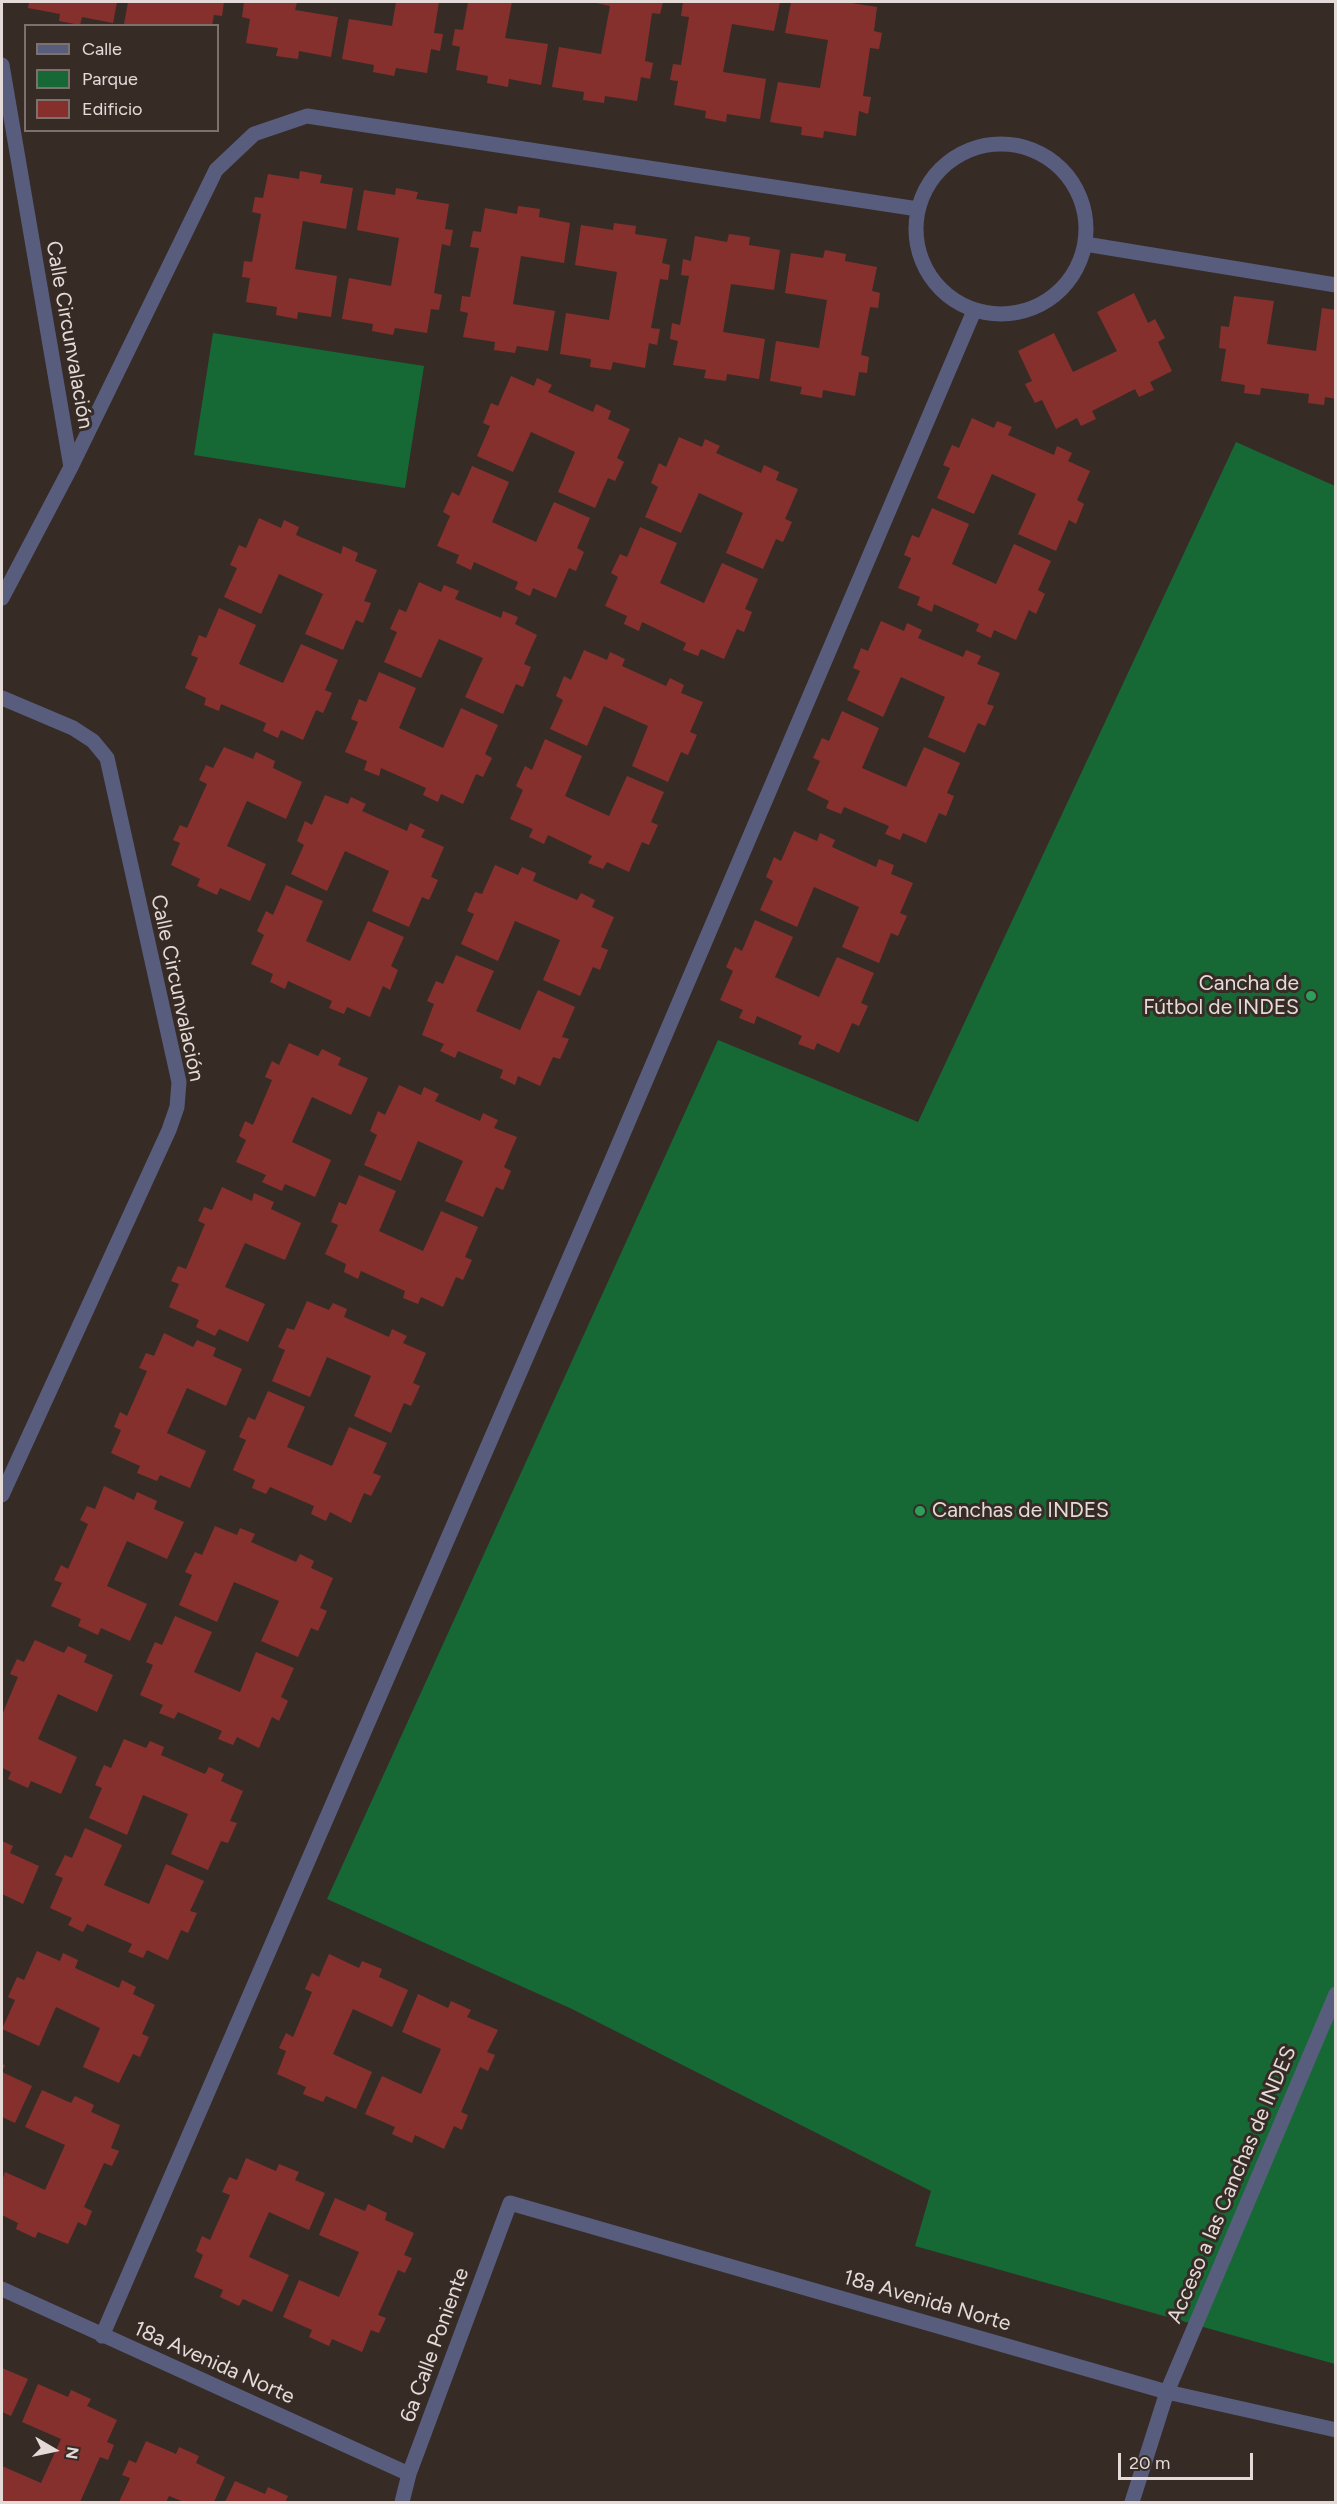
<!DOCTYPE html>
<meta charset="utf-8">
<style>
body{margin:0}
#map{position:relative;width:1337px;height:2504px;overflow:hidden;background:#372b26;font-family:Figtree,sans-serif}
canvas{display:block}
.frame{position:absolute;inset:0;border:3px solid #e4dbd8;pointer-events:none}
.legend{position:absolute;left:24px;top:24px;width:195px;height:108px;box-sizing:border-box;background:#372b26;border:2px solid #7c716d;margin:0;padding:8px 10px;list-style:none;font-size:18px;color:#e4dbd8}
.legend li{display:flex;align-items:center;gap:12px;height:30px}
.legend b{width:30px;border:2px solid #7c716d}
.north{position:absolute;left:24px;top:2420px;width:60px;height:60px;-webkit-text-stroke:4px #372b26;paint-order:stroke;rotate:99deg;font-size:16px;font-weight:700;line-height:24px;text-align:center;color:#e4dbd8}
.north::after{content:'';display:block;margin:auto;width:21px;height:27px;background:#e4dbd8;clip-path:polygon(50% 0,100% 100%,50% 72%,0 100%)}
.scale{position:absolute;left:1118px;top:2453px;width:135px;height:27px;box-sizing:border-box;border:3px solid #e4dbd8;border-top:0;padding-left:8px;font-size:18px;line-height:21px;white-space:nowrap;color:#e4dbd8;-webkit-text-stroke:4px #372b26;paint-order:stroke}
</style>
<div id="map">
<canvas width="1337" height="2504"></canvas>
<div class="frame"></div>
<ul class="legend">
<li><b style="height:8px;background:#585d7e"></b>Calle</li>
<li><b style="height:16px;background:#166935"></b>Parque</li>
<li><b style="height:16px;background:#86302d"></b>Edificio</li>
</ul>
<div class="north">N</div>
<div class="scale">20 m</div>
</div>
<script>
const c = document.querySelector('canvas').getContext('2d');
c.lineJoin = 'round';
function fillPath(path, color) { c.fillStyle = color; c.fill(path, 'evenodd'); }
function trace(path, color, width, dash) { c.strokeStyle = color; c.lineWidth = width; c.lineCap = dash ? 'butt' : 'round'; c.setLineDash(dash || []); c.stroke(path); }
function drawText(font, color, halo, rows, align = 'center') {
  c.font = font + ' Figtree,sans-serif'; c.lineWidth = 6; c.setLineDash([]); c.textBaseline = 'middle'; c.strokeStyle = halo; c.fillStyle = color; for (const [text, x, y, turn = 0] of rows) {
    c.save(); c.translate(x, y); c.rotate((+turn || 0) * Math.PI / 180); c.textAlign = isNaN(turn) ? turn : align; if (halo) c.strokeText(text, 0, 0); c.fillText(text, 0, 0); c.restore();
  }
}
const green = new Path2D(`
 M213,333l211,33 -19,122 -211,-33z
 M1236,442l99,44v1878l-420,-118 16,-55 -359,-182 -245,-110 391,-859 200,82z`);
const building = new Path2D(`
 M29,2h88l-4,21 -31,-6 -2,8 -21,-4 1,-7 -32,-6z
 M128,2h96l-2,14 -8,-1 -2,11 -88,-2z
 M244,2h53l-2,8 43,7 -7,40 -32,-6 -1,8 -22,-3 2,-8 -32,-5 4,-24 -8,-2z
 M396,2h43l-5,31 9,1 -3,17 -9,-2 -4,24 -31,-5 -2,8 -21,-4 1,-7 -32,-6 7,-40 43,7z
 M468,2h44l-7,36 43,6 -7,41 -32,-6 -1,8 -21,-4 1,-7 -32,-6 4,-23 -8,-2 3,-16 8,1z
 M592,2h71l-3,12 -8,-1 -7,48 8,2 -3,16 -9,-2 -4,24 -32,-5 -1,7 -21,-3 1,-8 -32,-5 7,-40 42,7 9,-48z
 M683,2h97l-6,29 -42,-7 -9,48 43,7 -6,40 -33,-5 -1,8 -21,-4 1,-7 -32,-6 4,-24 -8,-1 3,-16 8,1 8,-48 -8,-1z
 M791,2h54l32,5 -3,24 8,2 -3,16 -9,-1 -7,48 8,1 -3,17 -9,-3 -3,25 -32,-5 -1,7 -22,-3 1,-8 -32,-5 8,-40 42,6 8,-48 -43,-7z
 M300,171l22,4 -2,8 33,5 -7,41 -43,-8 -8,48 42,7 -6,41 -33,-5 -1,7 -21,-4 1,-8 -31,-5 4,-24 -8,-1 2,-16 8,1 9,-48 -9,-2 3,-15 8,1 5,-24 31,5z
 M396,188l22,4 -2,7 33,5 -4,25 8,1 -3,16 -8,-2 -8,49 8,2 -3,15 -8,-1 -4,24 -32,-5 -2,7 -21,-4 1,-7 -31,-5 7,-41 42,8 8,-48 -42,-8 7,-40 31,5z
 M518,206l22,3 -1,8 31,6 -6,40 -43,-7 -8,48 42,7 -7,40 -31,-5 -2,7 -21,-3 1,-8 -32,-5 5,-24 -8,-2 2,-15 8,1 9,-49 -9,-1 3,-16 8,1 4,-24 32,6z
 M614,223l22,3 -1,8 32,5 -5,24 8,2 -2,15 -8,-1 -9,49 9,1 -3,16 -8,-2 -4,25 -32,-6 -2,8 -21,-3 1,-8 -31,-5 6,-41 43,7 8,-48 -42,-7 6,-40 32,5z
 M729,234l21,3 -1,8 31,5 -6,40 -43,-6 -8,48 42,7 -6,40 -32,-5 -1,7 -22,-3 2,-8 -33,-5 5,-24 -8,-2 2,-16 8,2 9,-49 -8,-1 2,-16 8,2 4,-25 32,6z
 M825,250l21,4 -1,7 32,6 -5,24 8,2 -2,15 -8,-1 -9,48 8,2 -2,16 -8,-1 -4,24 -32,-6 -1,8 -22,-4 2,-7 -32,-6 6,-40 43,7 8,-48 -42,-7 6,-40 32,5z
 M1134,293l14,30 7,-4 10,19 -7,4 14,29 -22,11 4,8 -15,7 -4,-8 -43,22 4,8 -15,7 -4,-8 -21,11 -14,-29 -7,3 -10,-19 7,-3 -14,-30 36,-18 19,39 44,-21 -20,-39z
 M1234,296l40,5 -7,43 49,7 6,-43 14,2v89l-11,-2 -1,8 -16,-2 1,-9 -48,-6 -1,7 -16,-2 1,-8 -24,-4 5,-32 -7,-1 2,-22 8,1z
 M511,376l23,10 3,-8 15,7 -4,7 45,20 3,-8 15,7 -3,8 22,10 -13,29 7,4 -9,19 -7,-3 -13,30 -37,-16 17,-40 -44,-20 -18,40 -36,-16 13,-30 -7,-3 8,-20 7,3z
 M972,418l22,10 3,-7 15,6 -4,8 46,20 3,-9 15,7 -4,8 22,10 -13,29 7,4 -8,20 -7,-4 -13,31 -38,-17 18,-40 -44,-20 -18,40 -37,-16 13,-30 -7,-3 9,-20 7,3z
 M679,437l23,10 3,-8 15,7 -4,7 45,20 3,-8 15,7 -3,8 22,9 -13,30 7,3 -9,20 -7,-3 -13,30 -37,-16 17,-40 -44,-20 -18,40 -36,-16 13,-30 -7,-4 8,-20 7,4z
 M472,466l37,16 -17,40 44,20 18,-40 36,16 -13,30 7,4 -8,19 -7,-3 -13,30 -23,-10 -3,8 -15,-7 3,-7 -44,-20 -3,8 -15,-7 3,-8 -22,-9 13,-30 -7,-4 9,-20 7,4z
 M932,508l37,16 -17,40 44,20 18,-40 37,17 -13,29 7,4 -9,20 -7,-4 -13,30 -22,-10 -3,8 -15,-7 3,-7 -45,-20 -2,8 -15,-7 3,-8 -22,-9 13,-30 -7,-3 8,-20 7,3z
 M259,518l22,10 3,-8 15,7 -3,8 45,19 2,-8 15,7 -3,8 22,9 -13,31 7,2 -8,20 -7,-3 -13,30 -38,-16 18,-40 -44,-20 -18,40 -37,-17 13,-29 -7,-3 9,-20 7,3z
 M640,527l37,16 -17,40 44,20 18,-40 36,16 -13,30 7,3 -8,20 -7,-3 -13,30 -23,-10 -3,7 -15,-6 3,-7 -44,-21 -3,9 -15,-7 3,-8 -22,-10 13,-29 -7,-4 9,-19 7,3z
 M419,582l22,10 3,-7 15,6 -4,8 46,19 2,-7 15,6 -3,7 22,11 -13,29 7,3 -8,20 -7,-3 -13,30 -38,-17 18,-39 -44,-19 -18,39 -37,-16 13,-30 -7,-3 9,-20 7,3z
 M219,608l37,17 -17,39 44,19 18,-39 37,16 -13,30 7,3 -9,20 -7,-3 -13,30 -22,-10 -3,8 -15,-7 3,-8 -45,-19 -2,7 -15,-6 2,-7 -21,-10 13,-30 -7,-3 8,-20 7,3z
 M881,621l23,10 3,-8 15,7 -4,8 45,19 3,-7 15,6 -4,8 23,9 -13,31 7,2 -9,20 -7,-3 -13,30 -37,-16 17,-40 -44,-20 -18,40 -36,-17 13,-29 -7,-3 8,-20 7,3z
 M584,650l23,10 3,-8 15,7 -3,7 44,20 4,-8 14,7 -3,8 22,9 -13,30 7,3 -9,20 -7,-3 -13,30 -36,-16 16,-40 -44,-20 -17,40 -37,-17 13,-29 -7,-4 8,-20 7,4z
 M379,672l37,16 -17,40 44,20 18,-40 37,17 -13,29 7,4 -9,19 -7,-3 -13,30 -22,-10 -3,8 -15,-7 3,-7 -45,-20 -2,8 -15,-6 3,-9 -22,-9 13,-30 -7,-3 8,-20 7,3z
 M842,711l37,17 -17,40 44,19 18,-40 36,16 -13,30 7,3 -8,20 -7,-3 -13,30 -23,-10 -3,7 -15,-6 4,-8 -45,-19 -3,7 -15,-6 3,-7 -22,-11 13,-29 -7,-3 9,-20 7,3z
 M545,739l37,17 -17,40 44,20 18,-40 37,16 -13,30 7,3 -9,20 -7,-3 -13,30 -22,-10 -4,7 -15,-6 4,-7 -44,-21 -4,9 -15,-7 4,-8 -23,-10 13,-29 -7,-4 9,-20 7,4z
 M224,747l29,12 3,-7 19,9 -2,7 29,14 -16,37 -39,-18 -20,45 39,18 -16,37 -30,-13 -3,7 -20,-9 3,-7 -29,-14 9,-22 -7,-3 7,-15 7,3 20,-44 -8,-4 7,-15 7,3z
 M325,795l23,9 3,-7 15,7 -4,7 45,20 3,-8 15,7 -4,7 23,10 -13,30 7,3 -9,20 -7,-3 -13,30 -37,-16 17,-40 -44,-20 -18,40 -36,-17 13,-29 -7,-4 8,-20 7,4z
 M794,831l23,10 3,-8 15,7 -3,7 44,20 3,-8 15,6 -3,9 22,9 -13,30 7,3 -9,20 -7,-3 -12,30 -37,-16 17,-40 -45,-20 -17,40 -37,-17 13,-29 -7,-4 8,-20 7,4z
 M495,865l23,10 4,-8 14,6 -3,8 44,19 4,-7 14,7 -3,7 22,10 -13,30 7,3 -8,20 -7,-3 -13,29 -37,-16 17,-40 -45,-19 -17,40 -37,-17 13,-30 -7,-3 8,-19 7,2z
 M286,885l37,16 -17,40 44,20 18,-40 36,16 -13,29 7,4 -8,20 -7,-4 -13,31 -23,-10 -3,7 -15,-6 3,-7 -44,-20 -3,8 -15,-7 3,-8 -22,-10 13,-29 -7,-4 9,-20 7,4z
 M755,920l38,17 -18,40 44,20 18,-40 37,16 -13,30 7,3 -9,20 -7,-3 -13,30 -22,-10 -3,7 -16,-6 4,-8 -45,-20 -3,8 -15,-6 4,-8 -23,-10 13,-29 -7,-4 9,-20 7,4z
 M456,955l38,16 -18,40 44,19 18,-40 37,17 -13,30 7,2 -9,20 -7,-2 -13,29 -22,-10 -3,9 -15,-7 3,-8 -45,-19 -3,7 -15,-7 4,-7 -22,-9 12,-31 -7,-3 9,-20 7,3z
 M289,1043l29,13 4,-7 19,9 -3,7 30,13 -17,37 -39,-18 -20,45 39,18 -16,37 -30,-13 -3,7 -20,-9 4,-7 -30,-13 10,-22 -7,-4 6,-15 8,4 19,-45 -7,-3 7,-16 7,4z
 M399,1085l22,10 3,-8 15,7 -4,7 45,20 3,-8 15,7 -4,8 23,9 -13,30 7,4 -8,19 -7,-3 -13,30 -38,-16 18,-40 -45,-20 -17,40 -37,-16 13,-30 -7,-4 8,-20 7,4z
 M359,1175l37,16 -17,40 44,20 18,-40 37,16 -13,30 7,3 -9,20 -7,-3 -13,30 -22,-10 -3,7 -15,-6 2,-7 -44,-20 -3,8 -14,-7 2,-8 -21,-10 13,-29 -7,-3 8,-20 7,3z
 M222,1187l30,14 2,-8 20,9 -3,7 30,14 -16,37 -40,-17 -20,44 40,17 -17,38 -29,-13 -4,7 -19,-9 3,-7 -30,-13 10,-23 -8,-3 7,-15 8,3 19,-45 -7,-3 6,-14 8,3z
 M307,1301l22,9 4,-7 14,6 -3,8 45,20 3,-8 15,7 -4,7 23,10 -13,30 7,3 -9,20 -7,-3 -13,30 -37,-17 17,-40 -44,-19 -17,40 -38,-16 13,-31 -7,-3 9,-19 7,2z
 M164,1333l29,14 4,-7 19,8 -3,8 29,13 -16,37 -39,-18 -20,45 39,18 -16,37 -30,-13 -3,6 -20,-8 3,-7 -29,-13 10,-23 -7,-3 6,-15 7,4 20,-45 -8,-3 7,-15 8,3z
 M268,1391l37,16 -18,40 45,19 17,-39 38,16 -14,30 8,3 -10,20 -7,-3 -13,30 -21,-11 -4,9 -15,-7 3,-8 -44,-19 -4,7 -14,-6 3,-8 -22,-10 13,-30 -7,-3 9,-20 7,3z
 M104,1486l30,14 3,-8 20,9 -3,8 30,13 -17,37 -40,-18 -20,45 40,18 -17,37 -29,-13 -3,7 -20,-9 3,-7 -30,-13 11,-23 -8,-3 7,-15 7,4 20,-45 -8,-4 7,-14 8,3z
 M215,1526l22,9 3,-7 15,6 -4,8 45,20 4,-8 14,7 -3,7 22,10 -13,30 7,3 -9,20 -7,-3 -13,29 -37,-16 18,-40 -45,-19 -17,40 -38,-17 13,-30 -7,-3 10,-20 7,3z
 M175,1616l37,16 -18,40 46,20 16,-40 38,16 -13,29 7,4 -9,20 -7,-4 -13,31 -22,-11 -4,8 -15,-6 4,-8 -44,-19 -4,7 -15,-6 4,-8 -23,-10 13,-30 -7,-3 9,-20 7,3z
 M35,1640l29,13 4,-7 19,9 -3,7 29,13 -16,37 -39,-18 -20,45 39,18 -16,37 -30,-13 -3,7 -20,-9 3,-7 -9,-4v-53l16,-38 -8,-3 7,-15 7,3z
 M124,1739l22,9 4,-7 14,6 -3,8 44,19 4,-7 15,7 -3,7 22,10 -13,30 7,2 -9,20 -7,-2 -13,29 -37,-16 17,-40 -45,-19 -16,40 -38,-17 13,-30 -7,-3 9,-20 7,3z
 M85,1828l37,17 -18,40 45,19 17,-40 38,17 -14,30 7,2 -9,20 -7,-3 -13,30 -21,-10 -4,8 -15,-6 4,-8 -45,-20 -4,8 -15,-7 4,-7 -22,-10 13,-30 -8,-3 10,-20 7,3z
 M2,1841l11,5 -3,7 29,13 -16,38 -21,-10z
 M37,1951l23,10 3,-8 15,7 -3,8 44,20 3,-8 14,7 -3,7 22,11 -13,29 7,3 -9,20 -7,-3 -14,29 -36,-16 17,-39 -44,-21 -17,39 -37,-17 13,-29 -7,-3 9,-20 7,3z
 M329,1954l30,14 3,-7 20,8 -3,8 29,13 -16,37 -39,-18 -20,45 39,18 -16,37 -30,-13 -3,6 -20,-8 3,-7 -29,-13 9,-23 -7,-3 7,-15 7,4 19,-45 -7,-3 7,-16 7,4z
 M418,1994l30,14 3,-7 20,9 -4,7 31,13 -11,22 8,3 -7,16 -8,-4 -19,45 7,3 -6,15 -8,-4 -10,23 -29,-14 -3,8 -20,-9 3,-7 -30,-13 17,-38 39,18 20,-45 -39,-17z
 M2,2064l3,1 -3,7 30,14 -17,37 -13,-6z
 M42,2090l29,13 4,-7 19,9 -3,7 29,13 -9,23 8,3 -7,15 -8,-3 -20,44 8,4 -6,15 -8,-4 -10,22 -30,-12 -3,6 -19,-9 2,-6 -16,-8v-34l3,-9 40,18 20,-45 -40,-18z
 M246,2158l30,13 3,-7 20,8 -4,8 30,13 -16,37 -40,-18 -20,45 40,18 -17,37 -29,-13 -4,7 -19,-9 3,-7 -29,-13 9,-22 -7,-4 6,-15 8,4 20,-45 -8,-3 7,-15 8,3z
 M335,2198l30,13 3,-7 19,9 -2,7 29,13 -10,22 8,3 -7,15 -7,-3 -20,45 8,3 -7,15 -8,-3 -9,22 -30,-13 -3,7 -20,-9 3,-7 -29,-13 16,-37 40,17 20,-45 -40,-17z
 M2,2368l26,11 -17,37 -9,-4z
 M38,2384l30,13 3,-7 20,9 -4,7 30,14 -10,22 7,3 -6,15 -8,-3 -20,45h-78v-36l39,17 20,-44 -39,-17z
 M146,2441l30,13 3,-7 20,9 -3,7 29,14 -11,25h-30l-15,-6 -3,6h-47l11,-24 -8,-3 7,-15 7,3z
 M235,2481l30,13 3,-7 20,9 -3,6h-60z`);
const lane = new Path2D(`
 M1167,2392l169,-398`);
const street = new Path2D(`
 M2,65l69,402 -69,131
 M916 229a85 85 0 1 1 170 0a85 85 0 1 1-170 0Z
 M1085,244l251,41
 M71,467l145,-297 38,-36 53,-18 611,93
 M2,698l71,30 20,13 14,17 72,324 -2,25 -8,23 -167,365
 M2,2289l407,185
 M102,2336l509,-1174 363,-851
 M402,2502l7,-28 101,-271 657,189 169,38
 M1132,2502l35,-110`);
const markers = [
 [1311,996,6,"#2e9e5b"],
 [920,1511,6,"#2e9e5b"]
];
const streetNames = [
 ["Calle Circunvalación",69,335,80],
 ["Calle Circunvalación",177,988,78],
 ["Acceso a las Canchas de INDES",1232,2185,-67],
 ["18a Avenida Norte",927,2301,16],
 ["6a Calle Poniente",435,2345,-70],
 ["18a Avenida Norte",214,2363,24]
];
const poiNames = [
 ["Cancha de",1299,984],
 ["Fútbol de INDES",1299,1008],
 ["Canchas de INDES",932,1511,"left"]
];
fillPath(green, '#166935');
fillPath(building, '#86302d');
trace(lane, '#585d7e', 15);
trace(street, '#585d7e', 15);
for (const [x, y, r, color] of markers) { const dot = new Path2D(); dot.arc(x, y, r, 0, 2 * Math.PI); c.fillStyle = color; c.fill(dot); trace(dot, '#372b26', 2); }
drawText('21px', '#e4dbd8', '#372b26', streetNames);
drawText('21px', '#e4dbd8', '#372b26', poiNames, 'right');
</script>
